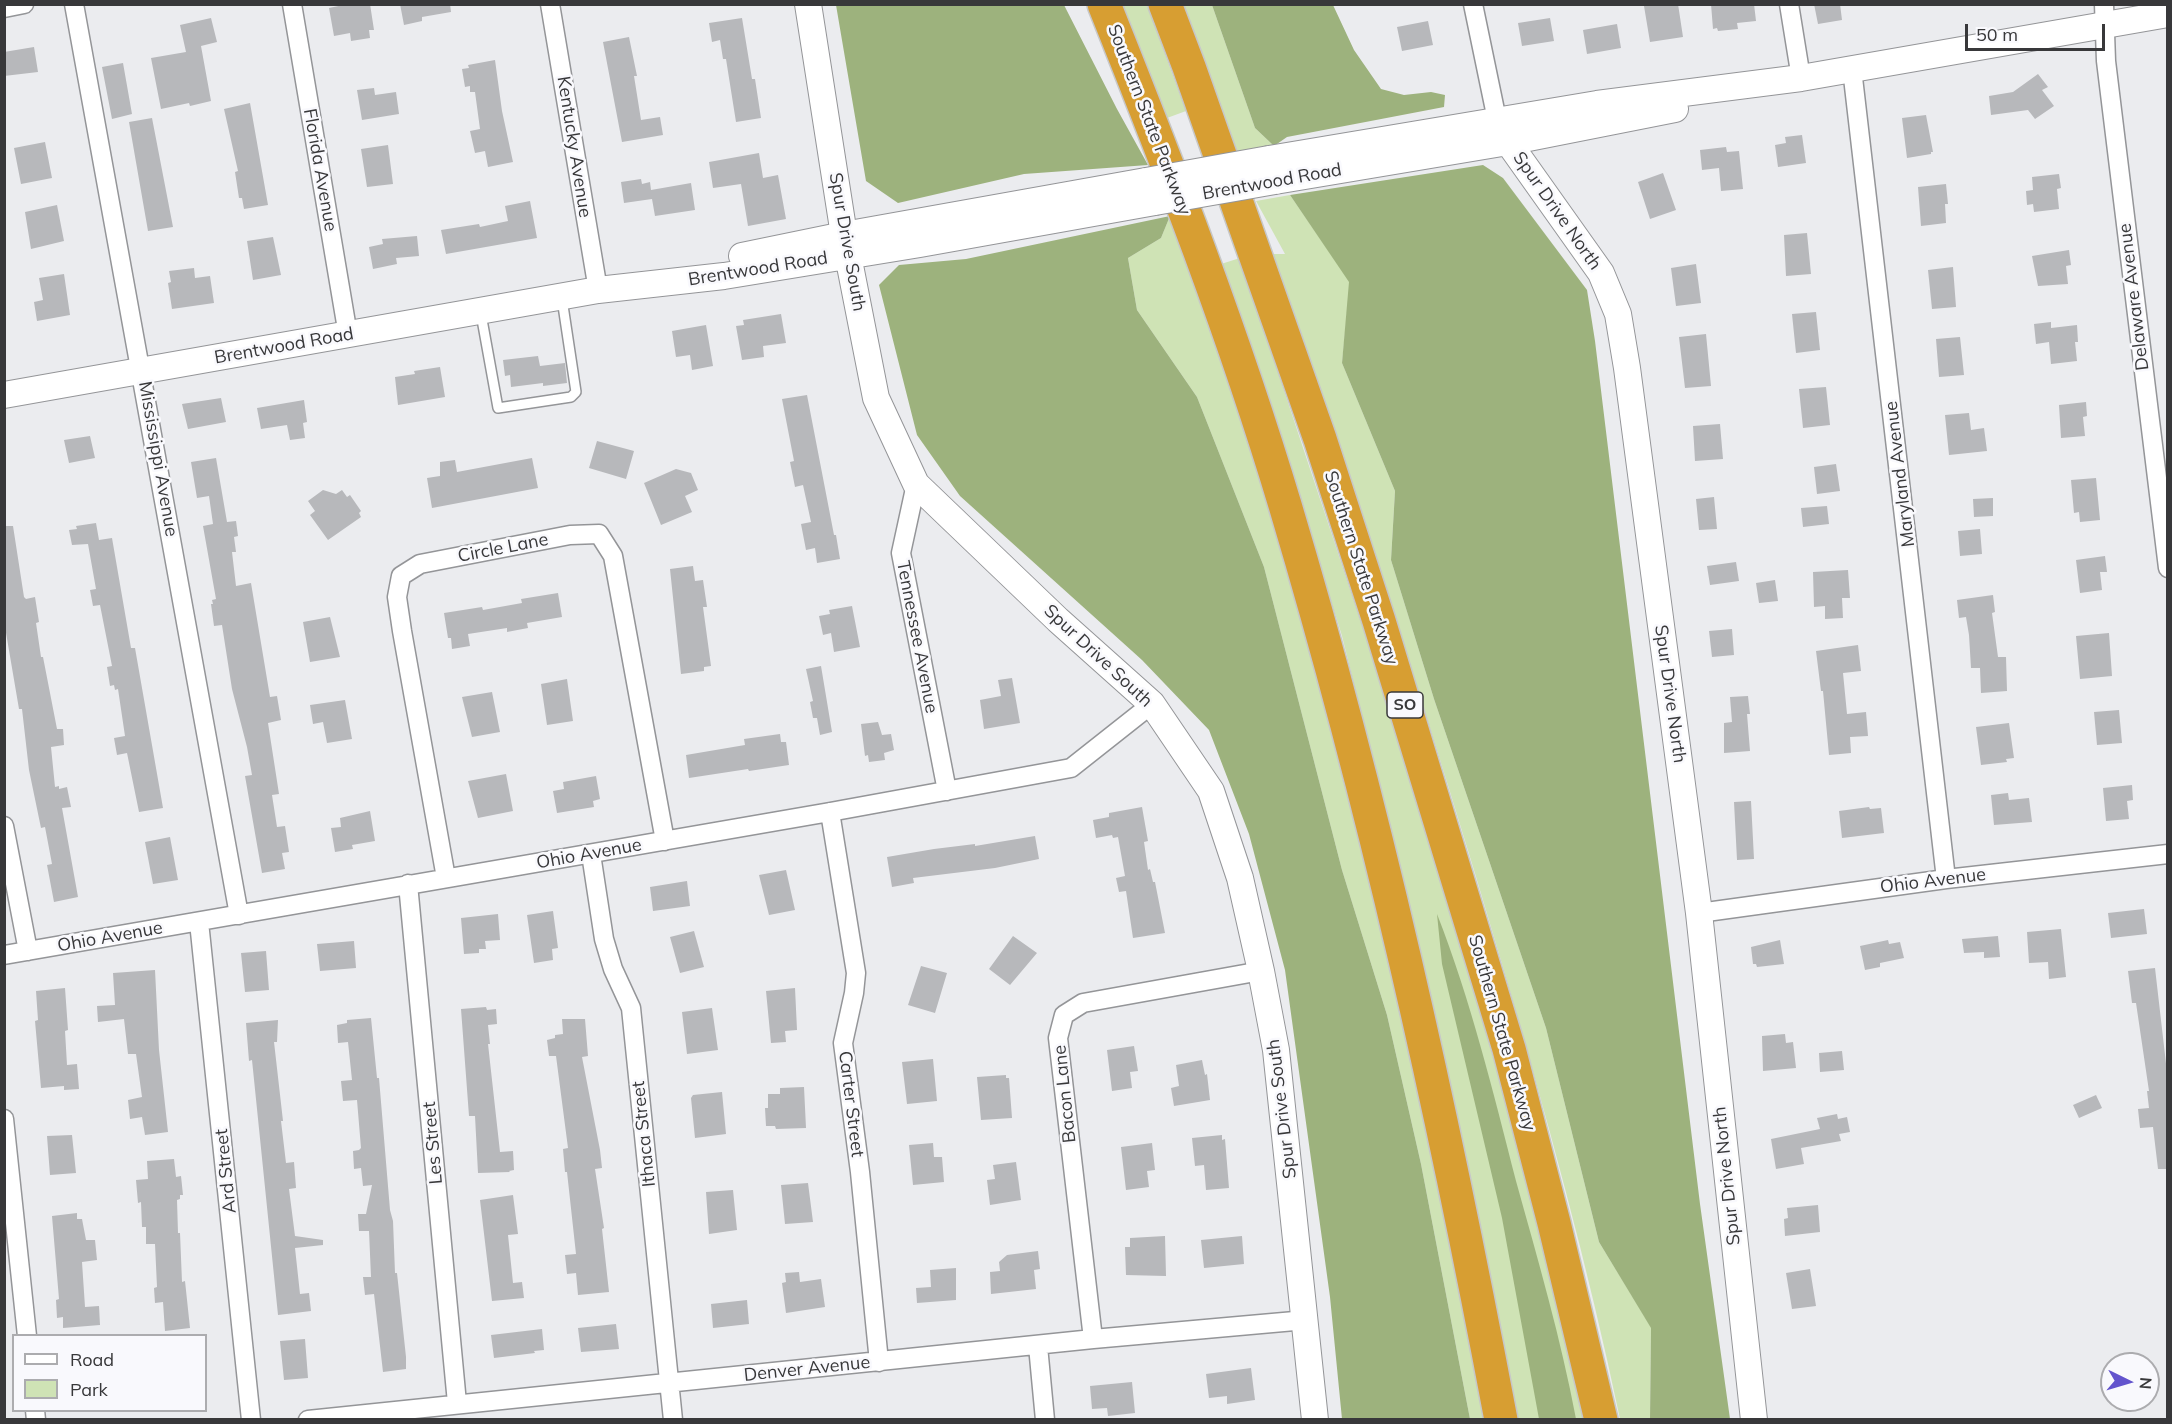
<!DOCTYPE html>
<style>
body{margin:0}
#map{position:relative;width:2172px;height:1424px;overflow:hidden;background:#ebecef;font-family:Mulish,sans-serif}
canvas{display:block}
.frame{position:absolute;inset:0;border:6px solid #38383a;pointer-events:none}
.legend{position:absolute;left:12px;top:1334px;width:195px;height:78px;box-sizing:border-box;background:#f9f9fd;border:2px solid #acacaf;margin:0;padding:8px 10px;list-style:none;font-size:18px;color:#38383a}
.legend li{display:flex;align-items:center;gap:12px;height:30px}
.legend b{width:30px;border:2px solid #acacaf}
.north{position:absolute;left:2100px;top:1352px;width:60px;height:60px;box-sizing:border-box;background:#f9f9fd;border:2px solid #acacaf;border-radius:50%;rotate:95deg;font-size:16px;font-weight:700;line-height:24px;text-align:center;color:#38383a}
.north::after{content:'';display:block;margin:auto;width:21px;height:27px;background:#6354cd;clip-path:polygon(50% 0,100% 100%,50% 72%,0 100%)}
.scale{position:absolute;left:1965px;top:24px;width:140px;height:27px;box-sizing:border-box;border:3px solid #38383a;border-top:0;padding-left:8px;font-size:18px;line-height:21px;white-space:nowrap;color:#38383a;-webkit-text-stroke:4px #f9f9fd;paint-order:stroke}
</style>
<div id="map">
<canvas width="2172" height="1424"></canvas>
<div class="frame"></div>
<ul class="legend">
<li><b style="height:8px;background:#fff"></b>Road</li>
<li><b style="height:16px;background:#cfe3b5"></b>Park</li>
</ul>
<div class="north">N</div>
<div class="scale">50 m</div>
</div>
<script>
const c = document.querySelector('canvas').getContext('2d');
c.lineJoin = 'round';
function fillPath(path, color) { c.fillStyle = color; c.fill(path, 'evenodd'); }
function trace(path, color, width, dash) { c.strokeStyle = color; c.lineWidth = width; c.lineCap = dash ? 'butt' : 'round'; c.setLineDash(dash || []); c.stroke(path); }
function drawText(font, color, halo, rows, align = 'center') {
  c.font = font + ' Mulish,sans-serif'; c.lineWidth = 5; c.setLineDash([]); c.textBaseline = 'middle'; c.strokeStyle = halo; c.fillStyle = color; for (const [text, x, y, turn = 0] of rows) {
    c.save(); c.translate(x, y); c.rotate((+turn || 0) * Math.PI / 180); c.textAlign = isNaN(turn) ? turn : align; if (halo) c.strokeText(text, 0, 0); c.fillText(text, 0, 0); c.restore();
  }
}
const green = new Path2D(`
 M1123,5h24l39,106 -19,7z
 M1179,5h33l43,123 19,18 -37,5z
 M1290,195l60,87 -8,81 53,128 -4,69 43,139 112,329 53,214 52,85 -1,92h-30c-32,-153 -74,-305 -118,-455 -70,-239 -148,-474 -229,-710h12l-29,-53z
 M1170,216l68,190 71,242 76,295 66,305 33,171h-14l-49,-255 -34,-149 -45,-145 -78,-303 -67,-170 -60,-87 -9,-52 33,-20z
 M1240,258l187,563 103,369 55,229h-67l-46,-232 -80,-351 -50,-200 -70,-223 -51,-149z`);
const forest = new Path2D(`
 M836,5h228l53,104 31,56 -124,9 -126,29 -32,-22z
 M1212,5h121l21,45 27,39 23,6 27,-3 14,3 -1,12 -157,30 -13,9 -19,-18z
 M1483,165l20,13 84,112 8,51 105,863 30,215h-80l1,-91 -52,-86 -53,-214 -112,-329 -43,-139 4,-69 -53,-128 7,-81 -59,-87z
 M1170,216l-9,22 -33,20 9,52 60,87 67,170 78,303 45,145 34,149 49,255h-128l-12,-122 -45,-327 -36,-136 -40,-104 -67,-70 -182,-164 -43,-61 -38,-150 20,-20 67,-6z
 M1437,914c34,87 56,177 79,267 22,79 45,158 60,238h-37l-37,-201 -60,-254z`);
const building = new Path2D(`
 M348,4h22l4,26h-5l1,8 -19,3 -1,-8 -16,3 -5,-28z
 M400,4h50l1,8 -29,5v4l-18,4z
 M1646,4h32l5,33 -33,5 -6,-36z
 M1711,4h43l2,17 -19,2 1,6 -20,2 -1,-3 -4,1z
 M1814,4h26l2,16 -24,4z
 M211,18l6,24 -16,4 10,55 -21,5 -1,-3 -28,6 -10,-51 35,-6 -6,-27z
 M742,18l10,61h3l6,39 -25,4 -10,-63h-3l-3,-19 -8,2 -3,-19z
 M1550,18l4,23 -32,5 -4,-23z
 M1428,21l5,24 -31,6 -5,-24z
 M1617,24l4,24 -34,6 -4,-24z
 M629,37l8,39h-3l7,44 19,-3 3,18 -41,7 -19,-100z
 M34,47l4,25 -34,4v-24z
 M495,60l7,51 11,51 -25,5 -3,-16 -10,2 -5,-22 10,-2 -5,-37h-5v-6l-5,1 -3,-18 7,-1 -1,-3z
 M123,63l9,51 -20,5 -10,-52z
 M2038,74l10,13 -6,3 12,16 -19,13 -7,-9 -37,5 -2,-19 24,-4z
 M374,88l1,7 21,-3 3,22 -37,6 -5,-30z
 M250,103l18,102 -24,4 -2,-11h-3l-4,-26 3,-1 -14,-62z
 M1926,115l7,37h-2v2l-24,4 -5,-40z
 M152,118l21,109 -25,4 -19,-109z
 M1802,135l4,28 -28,4 -3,-22 11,-2 -1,-6z
 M45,142l7,36 -31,6 -7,-36z
 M388,145l5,39 -26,3 -6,-38z
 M1726,147l1,5 12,-1 4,38 -22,2 -2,-23 -17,2 -2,-20z
 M759,153l4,25 15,-3 8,44 -38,7 -7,-42 -28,4 -4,-26z
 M1663,173l13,37 -26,9 -12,-37z
 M2059,174l2,14 -4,1 2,20 -25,3 -1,-8 -6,1 -1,-14 7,-1 -1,-13z
 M641,179l1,5 8,-2 1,8 40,-7 4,27 -40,6 -3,-17 -28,4 -3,-21z
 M1946,184l2,20h-3l1,19 -25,3 -3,-39z
 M530,201l7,37 -91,16 -5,-24 38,-6 1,3 28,-6 -3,-15z
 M57,205l7,36 -33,8 -6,-37z
 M1807,233l4,41 -25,2 -2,-41z
 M417,236l2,20 -23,2 1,6 -24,5 -4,-22 14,-3 -1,-5z
 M273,237l8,38 -28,5 -6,-39z
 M2069,250l2,15 -5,1 2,18 -30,2 -6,-30z
 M1696,264l5,39 -25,3 -5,-38z
 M1953,267l3,40 -24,2 -4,-39z
 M194,268l1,10 15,-2 4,27 -42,6 -4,-26 3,-1 -2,-11z
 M64,274l6,41 -33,6 -3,-19 9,-2 -4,-22z
 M1816,312l4,38 -24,3 -4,-39z
 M781,314l5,29 -23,3 1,11 -22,3 -6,-34 8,-1 -1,-5z
 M2051,322v6l26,-3 1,17h-3l2,19 -26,3 -2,-22 -13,2 -2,-20z
 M706,325l7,41 -21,4 -2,-15 -14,2 -4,-26z
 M1706,334l5,52 -26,2 -6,-51z
 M1960,337l4,38 -25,2 -3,-38z
 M538,356l2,10 25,-3 2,20 -24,3v-3l-32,4 -1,-12 -5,1 -2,-16z
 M440,367l5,30 -47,8 -3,-28 20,-3 -1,-3z
 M1826,387l4,38 -27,3 -4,-39z
 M807,395l27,140h2l4,24 -23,4 -2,-15 -9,2 -5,-26 10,-2 -8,-37 -8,2 -5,-25 4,-1 -12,-62z
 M221,398l5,24 -38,7 -6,-25z
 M304,400l3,22 -4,1 2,15 -15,2 -3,-15 -26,4 -4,-21z
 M2086,402l1,14 -4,1 2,19 -24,2 -2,-33z
 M1969,413l2,17 13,-2 3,23 -38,4 -4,-40z
 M1720,424l3,35 -28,2 -2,-35z
 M90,436l5,22 -26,5 -5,-23z
 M597,441l37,10 -8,28 -37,-11z
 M216,458l11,64 9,-1 2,15 -4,1 2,15h-4l4,34 15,-3 19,114 7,-1 4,24 -13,3 11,71 -7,1 5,32 8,-1 4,26 -7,1 3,16 -23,4 -17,-97 7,-1 -5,-28 -15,-58 -10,-64 -8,1 -3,-22h2l-1,-4 4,-1 -13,-73 10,-2 -4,-28 -12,2 -6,-36z
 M532,458l6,30 -106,20 -5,-30 13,-2v-14l15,-2 2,12z
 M1836,464l4,27 -23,3 -3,-27z
 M676,469l15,4 7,17 -13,6 7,16 -31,13 -17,-42z
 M2096,478l4,42 -20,2 -1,-10 -5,1 -3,-33z
 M323,490l13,4 6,-4 5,7 3,-2 11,16 -2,2 2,4 -33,23 -18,-25 5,-4 -7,-10z
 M1714,497l3,32 -18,1 -3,-31z
 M1993,498v18l-19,1 -1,-18z
 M1827,506l2,18 -26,3 -2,-19z
 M96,523l3,17 13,-2 19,110h4l28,160 -24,4 -12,-59 -10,2 -3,-17 11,-2 -7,-47 -3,1 -1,-5 -4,1 -3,-19 5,-1 -12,-61 -7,1 -3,-16 6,-1 -8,-45 -16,1 -3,-15 8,-1 -1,-3z
 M4,526h9l11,71 2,2 9,-2 4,25 -3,1 5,34h2l14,72h6l1,16 -13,2 4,40 4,-1v3l8,-2 4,20 -9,1 16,89 -24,5 -7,-37 5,-1 -7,-37 -4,1 -12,-58 -7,-61h-3l-15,-88z
 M1980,529l2,25 -22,2 -2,-25z
 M2105,556l2,16h-7l2,18 -22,3 -4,-33z
 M1736,562l3,19 -29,4 -3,-19z
 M693,566l2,15 8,-1 4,27h-4l8,59 -7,1v4l-23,3 -11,-105z
 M1848,570l2,28h-8l1,20 -18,1v-13l-11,1 -1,-35z
 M1775,580l3,21 -19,2 -3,-20z
 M558,593l4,24 -35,6 1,5 -21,4v-4l-39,6 2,12 -18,3 -1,-11h-3l-4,-25 38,-6 1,3 39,-7 -1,-4z
 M1993,595l2,17 -3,1 6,44h8l1,34 -26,2 -1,-25h-9l-2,-33 -3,-18 -7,1 -2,-18z
 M852,606l8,41 -26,5 -3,-19 -8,2 -4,-19 11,-2 -1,-4z
 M330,617l10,40 -30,5 -7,-40z
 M1732,629l2,26 -22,2 -3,-26z
 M2109,633l3,43 -32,3 -4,-43z
 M1858,645l3,26 -18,2 4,41 19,-2 2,24 -18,1 1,16 -22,2 -6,-64h-2l-5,-40z
 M821,666l11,66 -12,3 -3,-17h-4l-3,-16 3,-1 -7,-32z
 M1012,678l8,45 -36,6 -4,-29 21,-4 -3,-16z
 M567,679l6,42 -26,4 -6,-41z
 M492,692l8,40 -28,5 -10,-40z
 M1748,696l2,18h-3l3,37 -26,2v-30l8,-1 -2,-25z
 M345,700l7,39 -25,4 -4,-21 -10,2 -3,-19z
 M2119,710l3,33 -25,2 -3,-33z
 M878,722l4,13 9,-1 3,16 -10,3 1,7 -16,2 -1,-7 -3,1 -4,-32z
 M2009,723l5,35 -8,1 1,3 -26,3 -5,-38z
 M780,734l1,8h5l3,23 -40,6 -1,-2 -59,9 -3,-23 59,-10 -1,-6z
 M506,774l7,37 -35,7 -10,-37z
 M596,776l4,23 -7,2 1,6 -37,6 -4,-22 11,-2 -1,-7z
 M2132,785l1,15 -6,1 2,18 -23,2 -3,-33z
 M2008,793l1,7 20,-2 3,24 -38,3 -3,-30z
 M1751,801l3,58 -17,1 -3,-58z
 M1142,807l6,34 -4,1 4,28 2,-1 3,13h2l10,51 -32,5 -7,-47 -7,1 -3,-14 9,-2 -7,-39 -5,1 -1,-3 -16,3 -3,-18 16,-3v-4z
 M1869,807l1,2 11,-1 3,25 -42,5 -3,-27z
 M370,811l5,30 -23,4 1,4 -18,3 -4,-24 10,-1 -1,-9z
 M1035,836l4,23 -44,9 -82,10 1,5 -22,4 -5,-30 47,-8 41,-5v2z
 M170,837l8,43 -25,4 -8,-42z
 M786,870l9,40 -26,5 -10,-40z
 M687,881l3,25 -37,5 -3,-24z
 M2144,909l3,25 -36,4 -3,-25z
 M553,911l5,37 -6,1 1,11 -19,3 -7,-48z
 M498,914l2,26 -15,1 1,8h-7v4l-15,1 -3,-36z
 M2061,929l5,48 -17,2 -1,-17 -19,1 -2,-31z
 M694,931l10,36 -24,6 -10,-36z
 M1013,936l24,17 -27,32 -21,-16z
 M1998,936l2,21 -16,1v-6l-20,1 -2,-14z
 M1780,940l4,24 -27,3 -1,-3h-3l-2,-17z
 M1888,940l1,4 11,-2 4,16 -24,5v4l-15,3 -5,-24z
 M354,941l2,27 -36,3 -3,-27z
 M266,951l3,39 -24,2 -4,-39z
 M921,966l26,7 -12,40 -27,-8z
 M2155,968l13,113v88h-10l-5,-42 -13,1 -2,-19 11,-1 -2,-17h2l-13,-88h-4l-4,-32z
 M155,970l4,80 9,82 -23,3 -3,-18 -12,2 -2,-19 14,-3 -6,-43h-8l-4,-35 -26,3 -1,-16 18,-1 -2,-32z
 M65,988l3,42 -3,1 2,34 10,-1 2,25 -15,1v-4l-23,2 -6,-67 3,-1 -2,-29z
 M795,988l2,42 -12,1 1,11 -15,1 -5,-52z
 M486,1007l1,3 9,-1 1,15 -9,1 2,19h-2l12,108 13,-1 1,19 -5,1 1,1 -32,1 -3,-57h-6l-8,-107z
 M712,1008l6,42 -31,4 -5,-42z
 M371,1018l6,60h2l11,132 3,11 2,52h2l9,84v12l-23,3 -9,-78 -9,1 -2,-18h8l-2,-46h-10l-1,-17h8l6,-29 -9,1 -2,-18 -7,1 -1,-18 6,-1 2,-2 -4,-48 -14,1 -2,-20 11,-1 -4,-38 -10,1 -1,-18 10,-2v-3z
 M562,1019h23l3,37 -6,1 18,93 2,18 -7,1 9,59 -2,1 7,63 -31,3 -2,-22 -9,1 -2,-19 11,-1 -9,-82h-2l-2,-23 5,-1 -12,-92h-7l-2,-16 8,-2v-3l8,-1z
 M278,1020l-1,22h-3l9,79h-2l5,42 8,-1 2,26 -7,1 6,47 28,4v5l-28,3 5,46 9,-1 2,18 -33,4 -26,-255 -3,1 -3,-38z
 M1785,1034l1,9 7,-1 3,26 -33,3 -1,-35z
 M1134,1046l4,25 -8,1 2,16 -20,3 -5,-41z
 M1842,1051l2,19 -24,2 -1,-19z
 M933,1059l4,42 -30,3 -5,-42z
 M1202,1060l3,15 2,-1 3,26 -36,6 -3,-18 8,-2 -3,-21z
 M1006,1075v3h3l3,40 -31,2 -4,-43z
 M804,1087l2,41 -30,1 -1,-3h-9l-1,-18h3v-14h12v-6z
 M722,1092l4,42 -31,4 -4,-40 2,-3z
 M2096,1095l6,13 -23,10 -6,-13z
 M1837,1114l1,5 9,-2 3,15 -11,2 2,7 -40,7 3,16 -28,5 -5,-30 49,-10 -3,-11z
 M72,1135l4,38 -26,2 -3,-39z
 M1222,1135v5l3,-1 4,49 -23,2 -2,-25 -9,1 -3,-28z
 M933,1143l1,14h8l2,25 -31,3 -4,-40z
 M1152,1143l3,27 -8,1 2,16 -23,3 -5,-43z
 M174,1159l2,18 5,-1 2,19h-3v4l-3,1 1,33h2l2,49 3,-1 5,47 -25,3 -2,-29 -8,1 -1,-15 3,-1 -2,-43h-9v-17h-4l-1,-25 -3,1 -2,-23 12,-1 -1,-18z
 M1016,1162l5,38 -31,5 -3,-25 8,-1 -2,-14z
 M808,1183l5,39 -28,2 -4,-39z
 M733,1190l4,40 -28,4 -3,-42z
 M513,1195l5,39 -10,1 5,48 9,-1 2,16 -32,3 -12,-101z
 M1818,1205l2,27 -35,4 -1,-17 4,-1 -1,-10z
 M77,1213v6h5l4,21h9l2,20 -15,2 3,45 14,-1 1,19 -37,3v-11l-6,1 -1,-18 3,-1 -7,-83z
 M1165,1236l1,40 -40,-1 -1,-28h5v-9z
 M1242,1236l2,28 -40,4 -3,-28z
 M1038,1251l2,18 -6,1 2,19 -45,5 -1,-22 10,-1 -1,-9 8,-7z
 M956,1268v32l-39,3 -1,-15 15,-1 -1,-17z
 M1810,1269l6,37 -24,3 -6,-36z
 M799,1272l1,10 21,-3 4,28 -39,6 -4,-30 4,-1 -1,-9z
 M747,1300l2,24 -36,4 -2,-24z
 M616,1324l3,25 -38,3 -3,-24z
 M542,1329l2,21 -10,1 1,2 -41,5 -3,-23z
 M305,1339l3,39 -24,2 -4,-39z
 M1251,1368l4,32 -28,4v-8l-18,2 -3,-24z
 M1132,1382l3,31 -27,3 -1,-8 -15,1 -2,-23z`);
const lane = new Path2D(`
 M481,314l17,94 73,-11 5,-5 -14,-93`);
const street = new Path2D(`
 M74,4l165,911
 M292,4l56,331
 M550,4l48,286
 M1473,4l24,116
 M1789,4l12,74
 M2104,4l2,57 62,507
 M4,8l20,-4
 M1852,69l94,810
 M916,484l-15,69 46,238
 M830,812l26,161 -2,20 -11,50 17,129 19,190
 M4,826l24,125
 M591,854l13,85 9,30 18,39 42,412
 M446,878l-44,-247 -5,-34 4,-21 19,-12 150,-29 29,-1 14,22 52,285
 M408,884l49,519
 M1699,913l247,-34 222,-25
 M199,922l52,498
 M4,955l826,-143 241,-44 81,-64
 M4,1119l23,217
 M1093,1339l-35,-301 6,-23 19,-12 178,-32
 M1038,1346l7,74
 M35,1410l1,10
 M308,1420l785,-81 213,-19`);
const secondary = new Path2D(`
 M808,4l36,231 32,163 40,86 142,136 94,84 59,87 29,87 21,93 15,79 39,370
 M1497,120l11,22 93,131 17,41 9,54 72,545 55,507
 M1269,159l328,-55 204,-26 367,-64
 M1275,181l233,-39 167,-33
 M742,256l102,-21 302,-54
 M4,395l594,-105 126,-14 196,-32 235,-42`);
const highway = new Path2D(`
 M1104,4c66,165 130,331 181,501 90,301 158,607 216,915
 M1165,4l24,63 131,372 59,182 130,428 45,174 47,197`);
const secondaryBridge = new Path2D(`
 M1146,181l123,-22
 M1155,202l120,-21`);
const shields = [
 [1405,705,36]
];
const shieldNames = [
 ["SO",1405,705]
];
const streetNames = [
 ["Southern State Parkway",1149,120,69],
 ["Kentucky Avenue",574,147,81],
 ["Florida Avenue",320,170,80],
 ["Brentwood Road",1272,182,-10],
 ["Spur Drive North",1557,211,55],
 ["Spur Drive South",847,242,80],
 ["Brentwood Road",758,269,-9],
 ["Delaware Avenue",2134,297,-97],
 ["Brentwood Road",284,346,-10],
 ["Mississippi Avenue",158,459,80],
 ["Maryland Avenue",1900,474,-97],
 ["Circle Lane",503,548,-11],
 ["Southern State Parkway",1361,568,72],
 ["Tennessee Avenue",917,637,79],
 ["Spur Drive South",1098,656,43],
 ["Spur Drive North",1670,694,82],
 ["Ohio Avenue",589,854,-10],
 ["Ohio Avenue",1933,881,-7],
 ["Ohio Avenue",110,937,-10],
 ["Southern State Parkway",1502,1033,74],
 ["Bacon Lane",1065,1094,-96],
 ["Carter Street",851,1104,83],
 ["Spur Drive South",1282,1109,-97],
 ["Ithaca Street",644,1134,-96],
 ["Les Street",433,1143,-95],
 ["Ard Street",226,1171,-96],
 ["Spur Drive North",1727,1176,-96],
 ["Denver Avenue",807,1369,-6]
];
fillPath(green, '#cfe3b5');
fillPath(forest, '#9db27d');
fillPath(building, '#b7b8bb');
trace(lane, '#949598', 12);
trace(street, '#949598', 21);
trace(secondary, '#949598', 28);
trace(highway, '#c7c7c8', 36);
trace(lane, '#fff', 9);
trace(street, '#fff', 18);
trace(secondary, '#fff', 26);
trace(highway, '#d79e32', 33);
trace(secondaryBridge, '#949598', 28, []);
trace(secondaryBridge, '#fff', 26);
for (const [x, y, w] of shields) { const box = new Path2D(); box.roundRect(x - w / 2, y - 13, w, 26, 4.5); c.fillStyle = '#f9f9fd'; c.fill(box); trace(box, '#38383a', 1.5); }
drawText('bold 16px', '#38383a', null, shieldNames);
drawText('18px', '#38383a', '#f9f9fd', streetNames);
</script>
